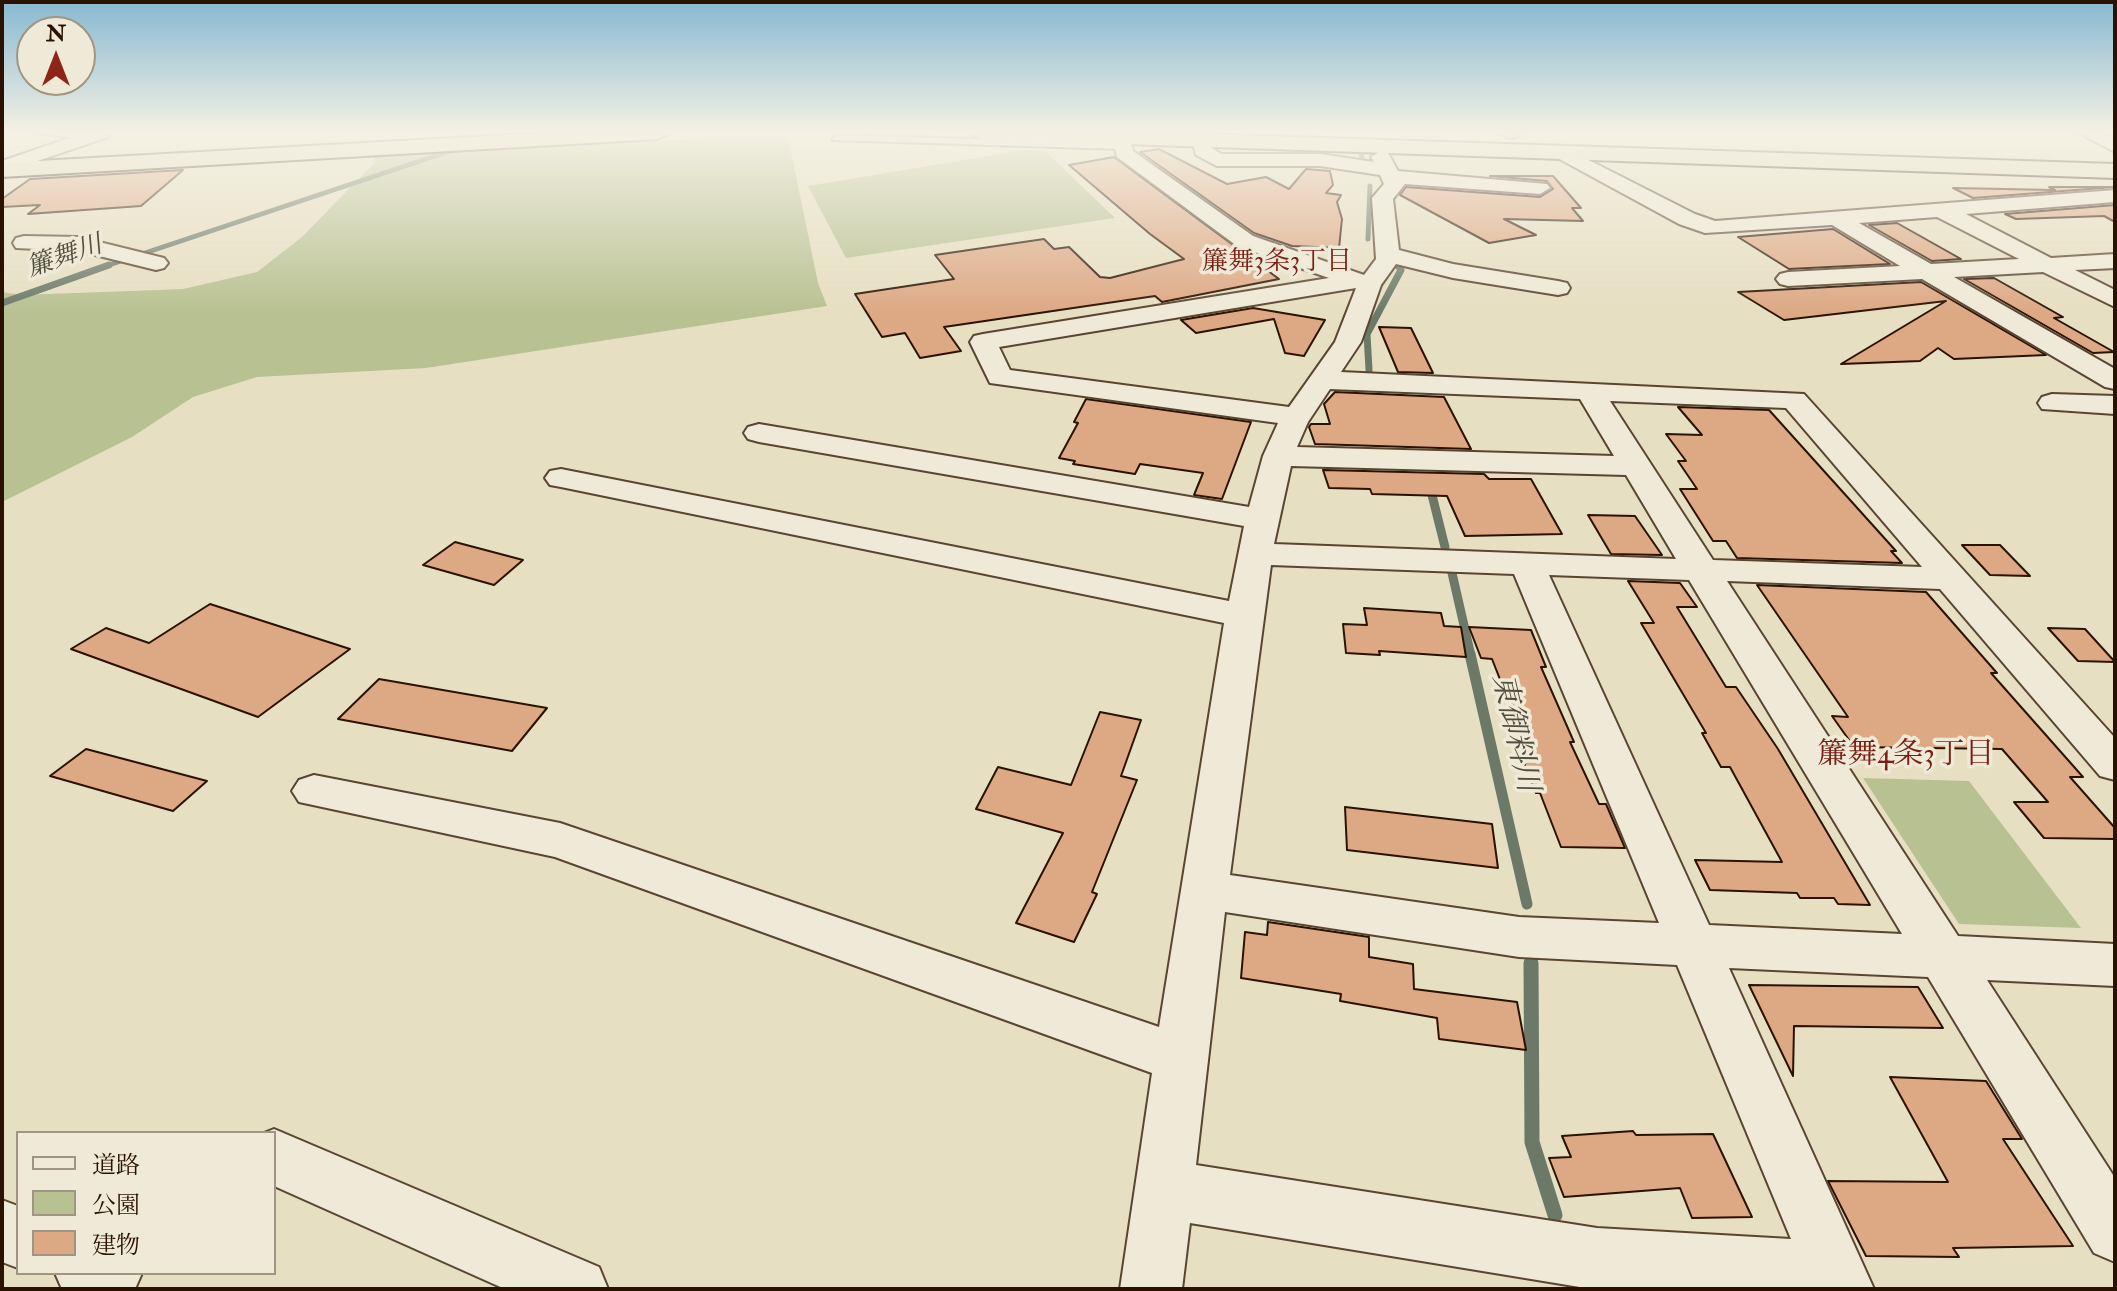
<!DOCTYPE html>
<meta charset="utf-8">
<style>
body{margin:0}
#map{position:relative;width:2117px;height:1291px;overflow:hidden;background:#e7dfc2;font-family:"IM FELL Double Pica","Noto Serif JP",serif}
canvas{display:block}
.frame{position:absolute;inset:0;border:4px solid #2b1200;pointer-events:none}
.legend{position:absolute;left:16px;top:1131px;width:260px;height:144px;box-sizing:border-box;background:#efead7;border:2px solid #a19481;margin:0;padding:10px 14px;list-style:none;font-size:24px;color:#2b1200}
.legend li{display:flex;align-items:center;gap:16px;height:40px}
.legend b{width:40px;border:2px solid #a19481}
.north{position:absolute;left:16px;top:16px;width:80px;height:80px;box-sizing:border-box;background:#efead7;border:2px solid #a19481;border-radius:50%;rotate:0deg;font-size:22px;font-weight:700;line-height:32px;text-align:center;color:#2b1200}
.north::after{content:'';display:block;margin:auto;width:28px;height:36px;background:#8f2418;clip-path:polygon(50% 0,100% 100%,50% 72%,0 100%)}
</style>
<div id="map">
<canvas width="2117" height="1291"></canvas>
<div class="frame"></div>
<ul class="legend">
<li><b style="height:10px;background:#efead7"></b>道路</li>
<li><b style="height:22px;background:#b8c192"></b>公園</li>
<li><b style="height:22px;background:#dda884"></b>建物</li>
</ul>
<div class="north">N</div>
</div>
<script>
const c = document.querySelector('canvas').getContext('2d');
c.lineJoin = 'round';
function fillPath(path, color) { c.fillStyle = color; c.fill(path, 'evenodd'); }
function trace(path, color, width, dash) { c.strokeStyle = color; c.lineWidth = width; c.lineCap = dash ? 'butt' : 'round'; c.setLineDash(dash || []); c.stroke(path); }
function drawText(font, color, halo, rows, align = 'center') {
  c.font = font + ' "IM FELL Double Pica","Noto Serif JP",serif'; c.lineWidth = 7; c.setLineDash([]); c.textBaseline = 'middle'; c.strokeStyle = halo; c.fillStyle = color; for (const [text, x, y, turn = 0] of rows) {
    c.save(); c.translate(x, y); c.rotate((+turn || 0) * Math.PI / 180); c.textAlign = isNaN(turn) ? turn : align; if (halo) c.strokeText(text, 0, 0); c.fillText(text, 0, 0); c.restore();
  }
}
const green = new Path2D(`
 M735,137h53l30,146 9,23 -401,62 -169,9 -64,20 -61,40 -130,65v-210l19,3 162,-6 74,-17 45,-35 73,-75 -3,-10 47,1z
 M1025,150l20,1 70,67 -269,40 -38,-72z
 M1863,778l106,3 112,147 -122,-4z`);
const streamFar4 = new Path2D(`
 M489,139l17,-6
 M1361,153l1,6
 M1368,239l2,-53
 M103,267l359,-120`);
const streamFar3 = new Path2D(`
 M2,303l107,-38
 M1369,370l-2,-36 34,-64 -3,-4`);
const streamFar2 = new Path2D(`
 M1429,483l16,64
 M1452,573l19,83`);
const streamFar1 = new Path2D(`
 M1470,654l57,250`);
const stream = new Path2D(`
 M1531,963l1,179 23,73`);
const building = new Path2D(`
 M1159,149l68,35 39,-7 23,12 17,-20 24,2 3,14 -7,8 15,2 -4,7 5,17 -3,29 -47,-2 -38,-13 -114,-81z
 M1114,157l165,122 -117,23 -7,-6 -211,31 17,24 -41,7 -15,-25 -23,4 -27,-43 99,-15 -19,-24 109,-16 10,10 15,-2 31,30 10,1 74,-19 -34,-25 -81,-69z
 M183,170l-42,36 -113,8 12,-9 -38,2v-8l28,-20z
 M1490,176h63l28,32h-9l11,13 -79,-2 32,16 -47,8 -89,-48 6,-8 134,10 13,-8 -6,-8z
 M2049,187h66l-142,11 -20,-10 102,2z
 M2115,205v17l-11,-6 -88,3 -11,-5z
 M1897,223l64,36 -29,2 -63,-36z
 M1833,229l57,35 -101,5 -51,-32z
 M1994,278l69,39 -9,1 60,34 -21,1 -129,-74z
 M1921,282l125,73 -92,4 -16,-11 -18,13 -79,3 105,-63 -162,19 -46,-28z
 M1253,308l72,12 -21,36 -19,-3 -11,-34 -78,14 -15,-13z
 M1379,327l32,1 22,45 -35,-1z
 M1335,392l109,5 27,52 -156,-5 -6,-17 2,-3h19l-6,-20z
 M1086,399l165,23 -29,77 -28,-4 9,-22 -63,-9 -5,10 -62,-10 2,-3 -16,-3 19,-35 -4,-1z
 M1678,407l91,3 127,141h-5l11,12 -165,-5 -11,-17h-13l-33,-52h17l-19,-28h8l-20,-27 36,1z
 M1323,470l161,4 5,5h42l31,55 -97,2 -18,-40 -75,-2 -2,-5 -41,-1z
 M1588,515l47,1 27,39 -51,-1z
 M455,542l68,18 -29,25 -71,-20z
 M1962,545h38l30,31 -40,-1z
 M1628,581l52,2 17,24h-20l49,80h10l42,62 92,156 -32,-1 -4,-6h-34l-3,-5 -87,-3 -15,-30 87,2 -52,-95h-9l-19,-34h4l-65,-110h13z
 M1757,585l169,7 71,81h-6l92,104h-13l45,51v11l-71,-1 -30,-36h34l-46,-53 -148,-2 -22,-31 16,1z
 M210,604l140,45 -92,68 -187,-68 35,-21 43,15z
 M1364,608l77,5 3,13 17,1 5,30 -87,-6 1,4 -34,-2 -3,-29 24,1z
 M1469,627l62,3 15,37h-5l33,75h-4l29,62h7l19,44 -64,-1 -21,-54h-4l-13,-32h9l-40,-102 -11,-1z
 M2048,628l37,1 30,33 -37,-1z
 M379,679l168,29 -35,43 -174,-32z
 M1100,712l41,8 -20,56 16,4 -45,112 5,2 -23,48 -58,-19 47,-90 -87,-24 22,-42 73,18z
 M86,749l121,32 -34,30 -123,-35z
 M1345,807l147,17 6,44 -151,-18z
 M1268,922l101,15v20l44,7 1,25 103,13 9,48 -87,-11 -2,-21 -97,-17 1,-7 -100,-16 4,-46 22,3z
 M1749,985l169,2 25,41 -149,-2 -1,50z
 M1890,1077l96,4 36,58h-19l70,107 -120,2 6,9 -93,-1 -38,-75 120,1z
 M1633,1131l3,4 77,-1 39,83 -60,1 -12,-30 -116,9 -15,-39 22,-1 -9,-21z`);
const lane = new Path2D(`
 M37,133h39l18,4 -5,3z
 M835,135l286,8 5,3 -5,3 -289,-9z`);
const street = new Path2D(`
 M84,133h27l-3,4 -106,36v-12z
 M1111,133h18l4,18 120,85 111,39 12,-16 -4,-61 12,-14 -4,-9 -60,-9h-103l-21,-11 -4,-15 5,-7h19l-6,8 2,7 9,6h99l54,8 -3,-5 10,-6 7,2 10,18 149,13 3,4 -10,6 -135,-10 -12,15 6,51 54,14 105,17 9,2 3,5 -3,5 -9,2 -105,-17 -57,-14 -15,21 -20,57 -20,30 463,22 311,344v42l-15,-4 -160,-187 -213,-8 231,355 157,8v42l-128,-6 128,198v84l-21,-9 -166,-276 -199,-9 145,321h-282l-402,-66 -8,66h-62l32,-216 -597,-216 -256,-55 -7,-11 7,-11 15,-5 246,48 599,204 65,-404 -663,-136 -11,-2 -5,-7 5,-7 11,-2 668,132 15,-75 -485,-84 -11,-3 -4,-6 4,-6 11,-3 490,83 14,-51 15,-33 -288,-40 -20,-41 4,-6 9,-2 346,-56 -92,-32 -120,-89zM1356,288l-21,54 -46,65 -279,-37 -11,-23zM1330,389l250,10 34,57 -317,-9 11,-25zM1610,401l176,7 136,159 -209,-7zM1291,466l335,9 50,84 -402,-15zM1271,565l243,9 145,349 -140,-6 -289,-42zM1549,575l140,5 213,354 -193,-9zM1225,912l294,45 158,8 114,274 -194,-11 -401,-63z
 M1499,133h21l-3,4 -9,1z
 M2079,133h24l12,6v13z
 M1561,146l134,68 20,7 400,-31v12l-149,12 85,44 64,-4v14l-40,2 40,20v17l-72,-35 -89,5 161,92v20l-10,-2 -183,-108 -134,7 -8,-2 -4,-5 4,-5 8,-2 112,-6 -68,-41 -127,8 -26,-9 -125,-68 -3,-4 3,-4zM1937,217l82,42 -88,5 -72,-41z
 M24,236l55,1 85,21 4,5 -4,5 -8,2 -77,-19 -63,-3 -3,-5 3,-5z
 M2052,394l63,2v18l-73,-5 -4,-6 4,-6z
 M274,1129l325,138 9,22h-103l-231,-103v-53h-10z
 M2,1200l16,6v62l-16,-6z
 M55,1273h87l-7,16h-73z`);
const highway = new Path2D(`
 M544,133h125l-11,6 -656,38v-14z
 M969,133h203l943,31v14l-1135,-39z`);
const farWaternames = [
 ["簾舞川",65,258,-19]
];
const farNeighbourhoodnames = [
 ["簾舞3条3丁目",1277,263]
];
const waterNames = [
 ["東御料川",1513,733,77]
];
const neighbourhoodNames = [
 ["簾舞4条3丁目",1906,757]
];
fillPath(green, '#b8c192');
trace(streamFar4, '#6c7969', 5);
trace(streamFar3, '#6c7969', 7);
trace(streamFar2, '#6c7969', 9);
trace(streamFar1, '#6c7969', 11);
trace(stream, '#6c7969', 15);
fillPath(building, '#dda884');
trace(building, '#2b1200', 2);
trace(lane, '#5a4530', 4);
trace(street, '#5a4530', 4);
trace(highway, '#2b1200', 4);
fillPath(lane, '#efead7');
fillPath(street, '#efead7');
fillPath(highway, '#e7dfc2');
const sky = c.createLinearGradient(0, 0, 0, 314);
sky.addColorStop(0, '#87b8d1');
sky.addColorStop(0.42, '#f4f1e4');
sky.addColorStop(1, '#f4f1e400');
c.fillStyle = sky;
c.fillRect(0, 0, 2117, 314);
drawText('italic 26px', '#514e3d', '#efead7', farWaternames);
drawText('26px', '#7a1f14', '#efead7', farNeighbourhoodnames);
drawText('italic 30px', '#514e3d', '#efead7', waterNames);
drawText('30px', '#7a1f14', '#efead7', neighbourhoodNames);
</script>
